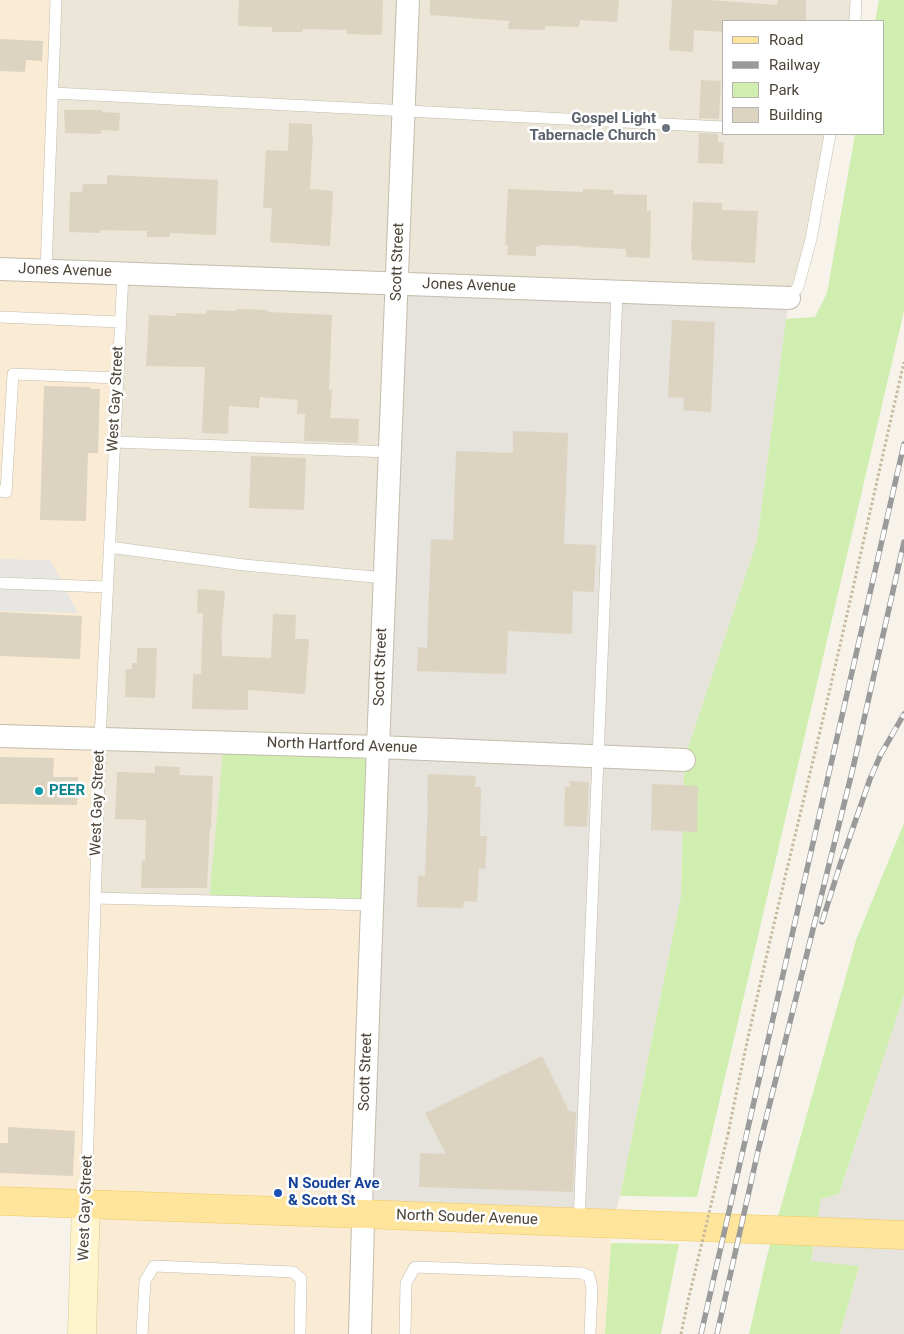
<!DOCTYPE html>
<style>
body{margin:0}
#map{position:relative;width:904px;height:1334px;overflow:hidden;background:#f7f3eb;font-family:Roboto,sans-serif}
canvas{display:block}
.legend{position:absolute;left:722px;top:20px;width:162px;height:115px;box-sizing:border-box;background:#fff;border:1px solid #b7b4af;margin:0;padding:6px 9px;list-style:none;font-size:15px;color:#4c4437}
.legend li{display:flex;align-items:center;gap:10px;height:25px}
.legend b{width:25px;border:1px solid #b7b4af}
</style>
<div id="map">
<canvas width="904" height="1334"></canvas>
<ul class="legend">
<li><b style="height:6px;background:#ffe59b"></b>Road</li>
<li><b style="height:6px;background:#9a9a9a"></b>Railway</li>
<li><b style="height:14px;background:#d0eeb0"></b>Park</li>
<li><b style="height:14px;background:#ddd3c1"></b>Building</li>
</ul>
</div>
<script>
const c = document.querySelector('canvas').getContext('2d');
c.lineJoin = 'round';
function fillPath(path, color) { c.fillStyle = color; c.fill(path, 'evenodd'); }
function trace(path, color, width, dash) { c.strokeStyle = color; c.lineWidth = width; c.lineCap = dash ? 'butt' : 'round'; c.setLineDash(dash || []); c.stroke(path); }
function drawText(font, color, halo, rows, align = 'center') {
  c.font = font + ' Roboto,sans-serif'; c.lineWidth = 5; c.setLineDash([]); c.textBaseline = 'middle'; c.strokeStyle = halo; c.fillStyle = color; for (const [text, x, y, turn = 0] of rows) {
    c.save(); c.translate(x, y); c.rotate((+turn || 0) * Math.PI / 180); c.textAlign = isNaN(turn) ? turn : align; if (halo) c.strokeText(text, 0, 0); c.fillText(text, 0, 0); c.restore();
  }
}
const residential = new Path2D(`
 M56,0h800l-1,21h-132v113h107l-32,153 -420,460 -169,154 -114,-3 -49,-628z`);
const commercial = new Path2D(`
 M0,0h56l-10,270 77,3 -28,625 277,7 240,318 -7,111h-523l4,-130 -86,-3z`);
const industrial = new Path2D(`
 M397,283l392,15 -32,243 -73,219 -3,136 -61,300 -8,27 -251,-17z
 M904,995v339h-64l19,-68 -48,-4 10,-63 18,-5z`);
const green = new Path2D(`
 M879,0h25v311l-207,886 -77,-1 61,-300 3,-136 73,-219 29,-222 29,-2 12,-24 28,-159h28v-113h-8z
 M224,742l154,5 -6,158 -163,-4z
 M904,823v172l-65,199 -18,5 -10,62 48,5 -19,68h-91l18,-78 89,-316z
 M611,1243l68,1 -18,90h-56z`);
const parking = new Path2D(`
 M0,559l50,1 28,53 -78,-2z`);
const building = new Path2D(`
 M239,0h144l-1,35 -35,-1v-4l-44,-1 -1,3h-30v-5l-34,-1z
 M430,0h189l-2,22 -37,-2 -1,7 -34,-1v4l-37,-1 1,-8 -79,-6z
 M672,0h37l68,5 1,-5h28v21h-83v11l-29,-2 -1,22 -24,-2z
 M0,39l43,2 -1,20 -16,-1 -1,12 -25,-1z
 M701,80l20,1 -2,38 -20,-1z
 M64,110h38v2l18,1 -1,18 -18,-1v4l-36,-1z
 M289,123l23,1v12l1,-1 -3,54 23,2 -3,55 -60,-4 2,-34h-9l3,-58 22,1z
 M699,133l19,1v8h6l-1,22 -25,-1z
 M107,175l111,5 -2,55 -46,-2v4h-23v-6l-47,-1v3l-31,-1 1,-40h12l1,-8h24z
 M508,189l75,3v-3l31,1 -1,4 34,1v16h4l-1,47 -24,-1v-8l-45,-2v-1l-42,-1v2l-3,-1v10l-29,-1 1,-10h-3z
 M693,202l29,1v7l36,1 -3,52 -63,-3v-8h-1z
 M236,309l32,1v2l64,3 -3,75h3l-2,28 29,1 -1,24 -54,-2 1,-27h-8l1,-14 -38,-3 -1,11 -30,-2 -1,28 -26,-1 3,-66 -59,-1 3,-51 27,1v-3l30,1 1,-4 29,1z
 M672,320l43,2 -4,90 -28,-2 1,-12 -16,-1z
 M44,386l46,1 1,2h9l-2,64h-10l-2,68 -46,-1z
 M513,431l55,2 -4,111 32,1 -2,47 -21,-1 -1,43 -64,-3 -2,43 -89,-3 1,-24 9,1 4,-109 22,1 3,-89 57,2z
 M251,456l55,2 -2,52 -55,-2z
 M198,589l27,2 -4,47h1v18l49,2 2,-44 23,1 -1,24h14l-4,55 -57,-4v20l-56,-1 1,-35h8l2,-61h-6z
 M0,612l82,4 -2,43 -80,-3z
 M137,648h20l-2,50 -30,-1 1,-28h6v-6h5z
 M0,757l54,1 -1,19h25l-1,28 -77,-1z
 M155,766l25,1 -1,8 34,1 -2,52h-1l-3,60h-66l1,-28 3,1 1,-41 -31,-1 2,-47 38,1z
 M428,774l48,2 -1,11h6l-1,49h7l-2,33 -6,-1 -2,34 -13,-1 -1,7 -46,-1 1,-31h7l3,-74h-1z
 M570,781l19,1 -2,45 -23,-1 1,-39h5z
 M652,784l46,2 -1,46 -46,-2z
 M542,1056l27,55 7,1 -3,80 -154,-5 1,-34 26,1 -21,-41z
 M8,1127l67,4 -2,45 -73,-3v-30h8z`);
const path = new Path2D(`
 M728,1134c27,-137 61,-272 93,-407 29,-122 55,-244 83,-365
 M681,1334l6,-29`);
const lane = new Path2D(`
 M855,21l1,-21
 M53,93l670,34
 M46,270l10,-270
 M789,298l9,-11 13,-48 19,-105
 M0,317l120,5
 M114,442l276,10
 M0,491l6,1 7,-118 105,4
 M109,547l135,18 141,13
 M0,583l107,4
 M95,898l277,7
 M86,1204l14,-465 23,-466
 M579,1222l38,-930
 M142,1334l3,-53 9,-15 139,6 8,7 -1,55
 M405,1334l1,-51 9,-16 166,6 8,3 3,12 -2,46`);
const street = new Path2D(`
 M0,269l789,29
 M0,736l378,11 306,13
 M360,1334l3,-112 -2,-16 17,-459 30,-747`);
const secondary = new Path2D(`
 M82,1334l4,-130`);
const primary = new Path2D(`
 M0,1201l362,13 542,21`);
const rail = new Path2D(`
 M822,922l18,-57 30,-86 11,-25 23,-40
 M701,1334l203,-890
 M717,1334l41,-183 95,-383 51,-226`);
const pathBridge = new Path2D(`
 M687,1305l41,-171`);
const markers = [
 [666,128,5,"#6b7280"],
 [39,791,5,"#0f9aa8"],
 [278,1193,5,"#1a4fb4"]
];
const worshipNames = [
 ["Gospel Light",656,119],
 ["Tabernacle Church",656,136]
];
const streetNames = [
 ["Scott Street",398,262,-88],
 ["Jones Avenue",65,271,2],
 ["Jones Avenue",469,286,2],
 ["West Gay Street",116,399,-87],
 ["Scott Street",381,667,-88],
 ["North Hartford Avenue",342,746,2],
 ["West Gay Street",98,803,-88],
 ["Scott Street",366,1072,-88],
 ["West Gay Street",86,1208,-88],
 ["North Souder Avenue",467,1218,2]
];
const cultureNames = [
 ["PEER",49,791]
];
const transitNames = [
 ["N Souder Ave",288,1184],
 ["& Scott St",288,1201]
];
fillPath(residential, '#ebe6d8');
fillPath(commercial, '#faebd5');
fillPath(industrial, '#e6e2dc');
fillPath(green, '#d0eeb0');
fillPath(parking, '#e8e6e2');
fillPath(building, '#ddd3c1');
trace(lane, '#c4bcac', 12);
trace(street, '#c4bcac', 24);
trace(secondary, '#dbca96', 29);
trace(primary, '#f1c95f', 29);
trace(path, '#c7b99b', 3, [2.5, 2.5]);
trace(lane, '#fff', 11);
trace(street, '#fff', 22);
trace(secondary, '#fff4cc', 28);
trace(primary, '#ffe59b', 28);
trace(rail, '#9a9a9a', 5.5);
trace(rail, '#fff', 4, [11]);
trace(pathBridge, '#c7b99b', 3, [2.5, 2.5]);
for (const [x, y, r, color] of markers) { const dot = new Path2D(); dot.arc(x, y, r, 0, 2 * Math.PI); c.fillStyle = color; c.fill(dot); trace(dot, '#fff', 2); }
drawText('bold 15px', '#5b616d', '#fff', worshipNames, 'right');
drawText('15px', '#4c4437', '#fff', streetNames);
drawText('bold 15px', '#0d838f', '#fff', cultureNames, 'left');
drawText('bold 15px', '#164399', '#fff', transitNames, 'left');
</script>
